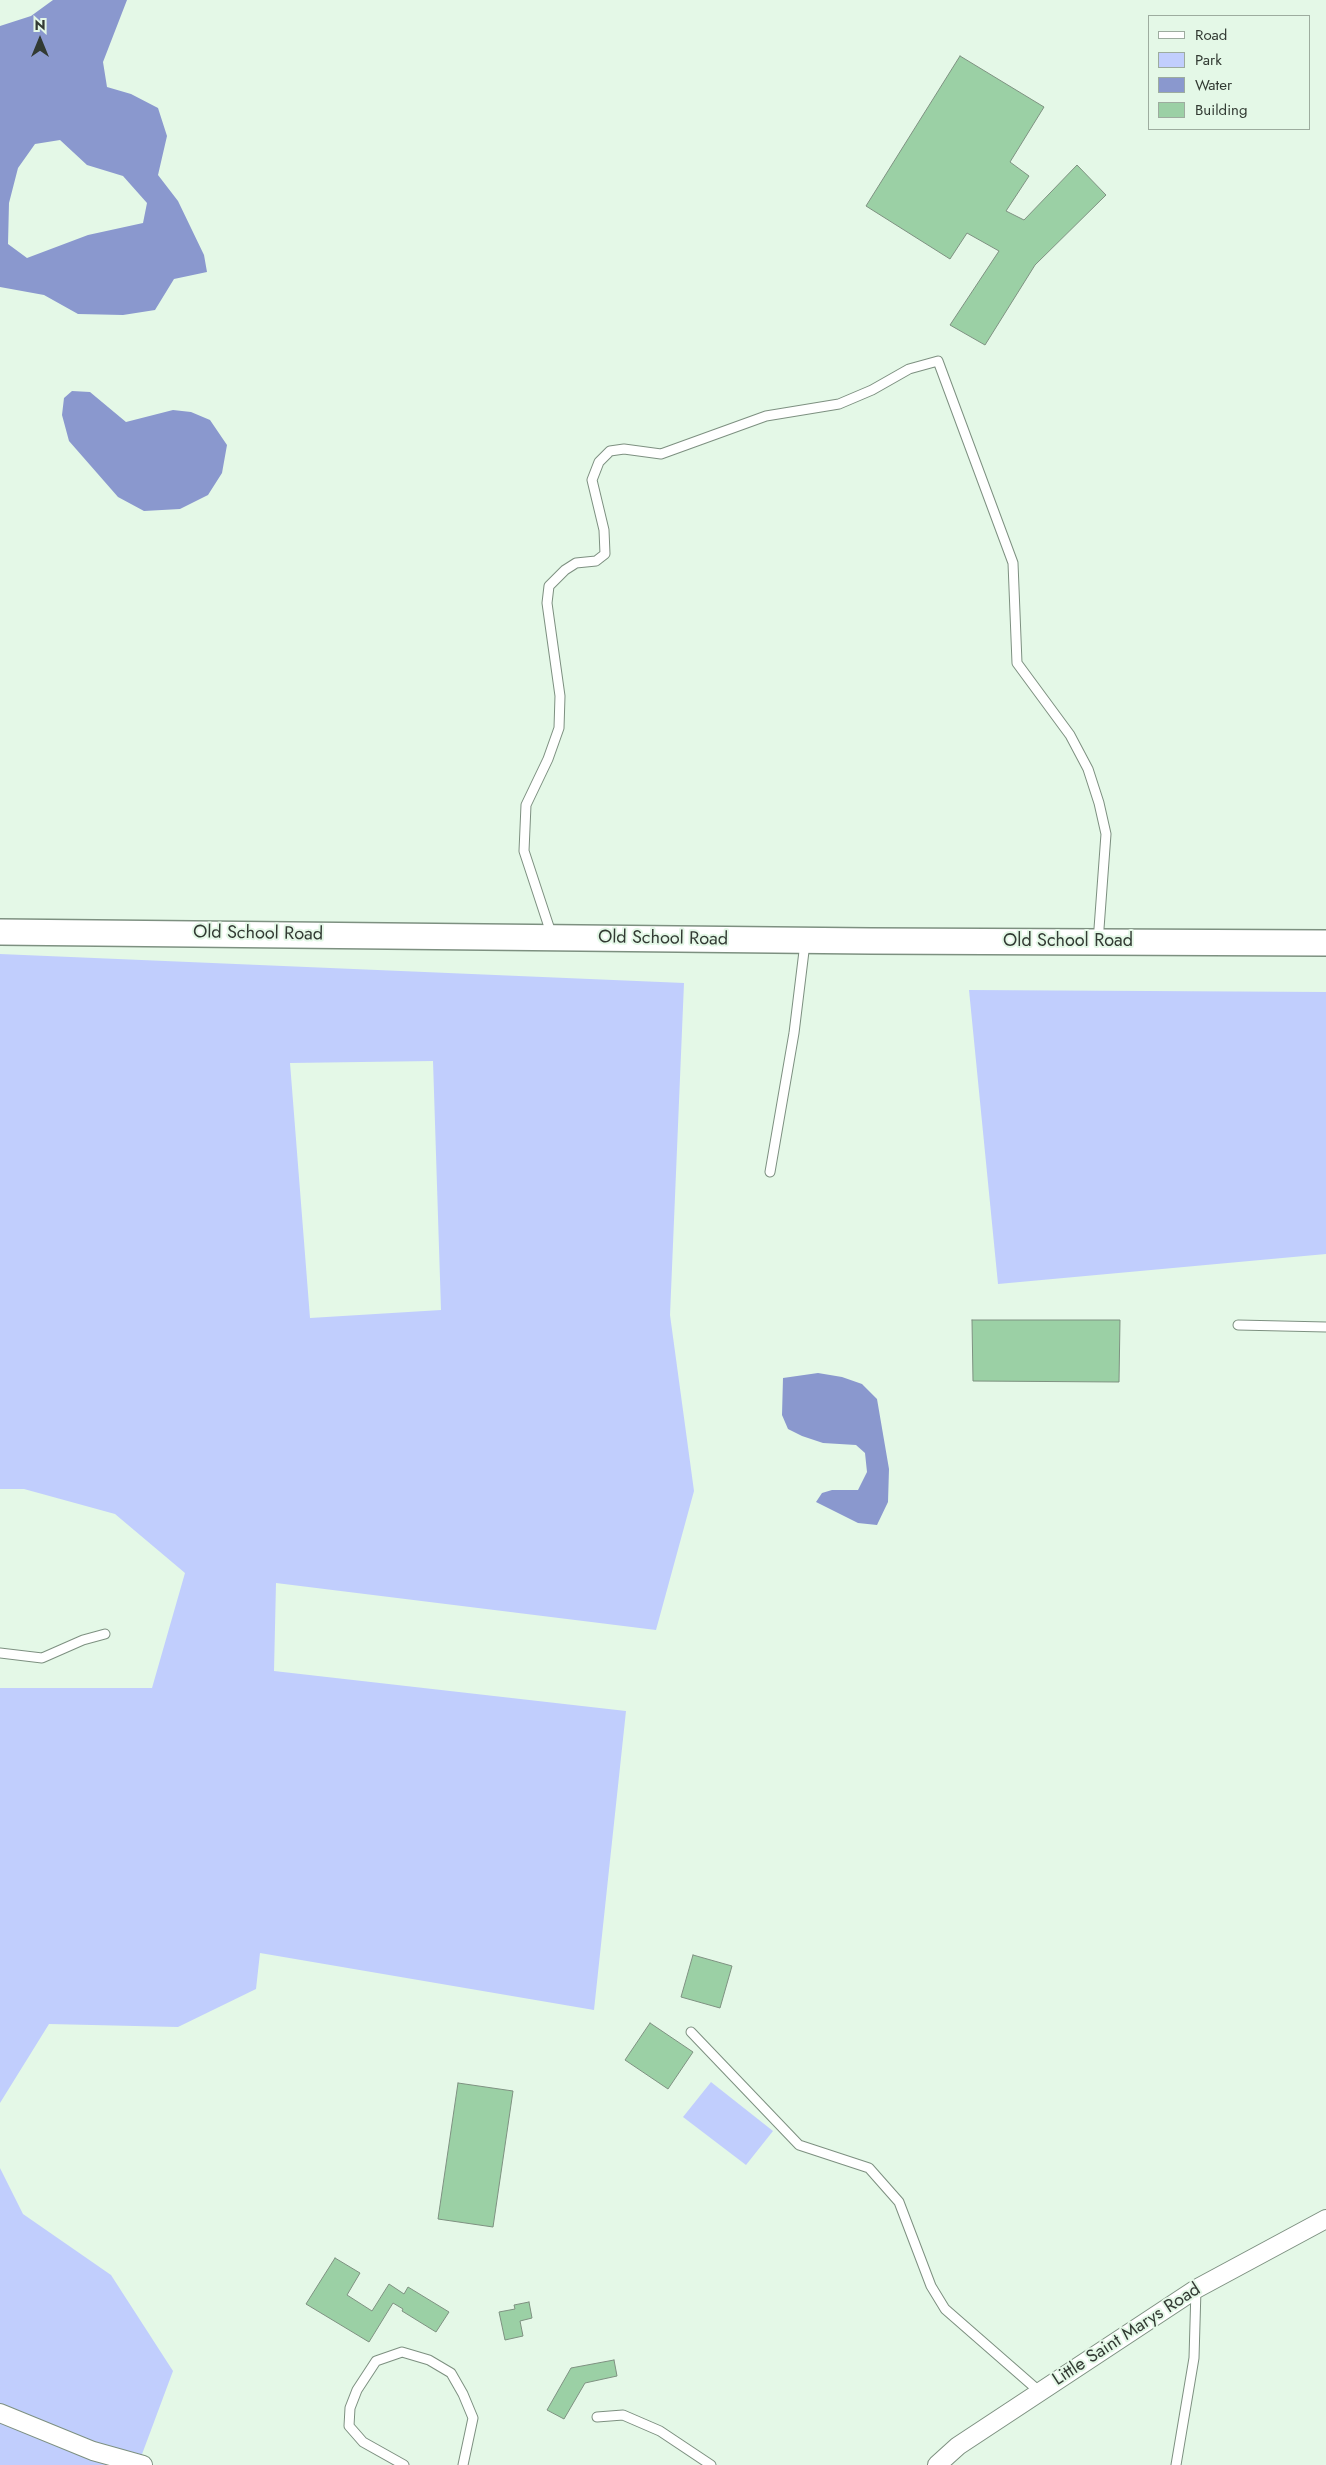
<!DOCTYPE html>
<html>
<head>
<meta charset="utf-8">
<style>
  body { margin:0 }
  #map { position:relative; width:1326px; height:2465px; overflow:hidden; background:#e4f8e7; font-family:Jost,sans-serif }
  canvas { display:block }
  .legend { position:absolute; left:1148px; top:15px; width:162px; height:115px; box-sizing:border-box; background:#e4f8e7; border:1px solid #9dac9f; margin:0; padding:6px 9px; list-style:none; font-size:15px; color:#323a33 }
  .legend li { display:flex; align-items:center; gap:10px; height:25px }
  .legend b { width:25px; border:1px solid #9dac9f }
  .north { position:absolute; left:15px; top:15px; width:50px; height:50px; -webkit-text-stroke:4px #e4f8e7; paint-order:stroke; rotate:0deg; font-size:14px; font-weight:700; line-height:20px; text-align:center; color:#323a33 }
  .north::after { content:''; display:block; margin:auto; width:18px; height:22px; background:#323a33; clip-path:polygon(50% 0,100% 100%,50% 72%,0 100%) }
</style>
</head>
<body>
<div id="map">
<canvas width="1326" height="2465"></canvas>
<ul class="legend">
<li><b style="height:6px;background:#fff"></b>Road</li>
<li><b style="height:14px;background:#c1cefd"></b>Park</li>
<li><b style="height:14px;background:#8a98ce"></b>Water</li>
<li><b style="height:14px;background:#9bd0a5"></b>Building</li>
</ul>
<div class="north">N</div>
</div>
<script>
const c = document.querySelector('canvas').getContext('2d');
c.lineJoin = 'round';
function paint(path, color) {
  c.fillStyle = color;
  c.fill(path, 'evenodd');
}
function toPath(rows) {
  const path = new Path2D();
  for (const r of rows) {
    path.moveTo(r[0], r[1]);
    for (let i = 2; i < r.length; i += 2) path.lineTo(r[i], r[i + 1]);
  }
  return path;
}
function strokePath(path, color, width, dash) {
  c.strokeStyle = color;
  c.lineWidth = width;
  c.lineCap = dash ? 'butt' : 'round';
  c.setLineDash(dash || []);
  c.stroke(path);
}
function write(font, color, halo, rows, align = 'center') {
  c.font = font + ' Jost,sans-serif';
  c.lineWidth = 4;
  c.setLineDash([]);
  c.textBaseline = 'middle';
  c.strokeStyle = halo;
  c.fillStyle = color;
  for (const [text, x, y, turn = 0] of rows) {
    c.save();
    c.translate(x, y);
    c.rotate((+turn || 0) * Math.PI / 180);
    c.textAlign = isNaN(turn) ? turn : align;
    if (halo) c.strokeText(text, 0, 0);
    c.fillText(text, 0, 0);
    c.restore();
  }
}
paint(toPath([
  [0,954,684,983,670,1315,694,1491,656,1630,276,1583,274,1671,626,1711,594,2010,260,1953,256,1989,178,2027,49,2024,0,2103,0,1688,152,1688,185,1573,115,1514,24,1489,0,1489],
  [433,1061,441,1310,310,1318,290,1063],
  [969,990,1326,992,1326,1254,998,1284],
  [711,2082,773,2131,746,2165,683,2117],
  [0,2168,23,2214,111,2275,173,2371,138,2465,0,2465]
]), '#c1cefd');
paint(toPath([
  [53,0,127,0,103,62,107,87,131,94,158,108,167,136,158,175,178,201,204,255,207,272,174,279,155,310,123,315,78,314,44,295,0,287,0,26,31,16],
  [60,140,87,165,123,176,147,203,143,223,88,235,27,258,8,244,9,203,18,168,35,144],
  [72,391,90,392,126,422,173,410,191,412,210,420,227,445,222,473,208,495,180,509,144,511,118,497,69,441,62,415,64,398],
  [818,1373,842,1377,862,1384,877,1399,889,1469,888,1502,877,1525,858,1523,816,1502,822,1493,832,1490,858,1490,867,1472,865,1453,856,1445,823,1443,802,1436,788,1429,782,1415,783,1378]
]), '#8a98ce');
const building = toPath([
  [960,56,1044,107,1010,162,1029,176,1006,211,1024,220,1077,165,1106,195,1035,265,985,345,950,325,999,251,967,233,950,259,866,206,960,56],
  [972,1320,1120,1320,1119,1382,973,1381,972,1320],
  [693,1955,732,1966,720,2008,681,1997,693,1955],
  [650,2023,693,2052,668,2089,625,2060,650,2023],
  [458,2083,513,2091,493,2227,438,2219,458,2083],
  [335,2258,360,2273,347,2295,372,2311,389,2284,404,2294,408,2287,449,2312,436,2332,402,2311,403,2309,393,2303,369,2342,306,2304,335,2258],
  [529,2302,532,2318,520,2321,523,2336,505,2340,499,2312,515,2309,514,2305,529,2302],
  [614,2360,617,2376,585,2383,564,2419,547,2410,571,2368,614,2360]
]);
paint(building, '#9bd0a5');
strokePath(building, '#7e9181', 1);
const lane = toPath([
  [552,936,524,851,526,805,548,759,559,728,560,696,547,603,549,586,565,570,576,563,596,561,605,554,604,530,592,480,599,462,610,451,624,449,661,454,766,416,839,404,872,390,909,369,938,361,1013,563,1017,663,1070,735,1088,769,1099,803,1106,834,1098,942],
  [770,1172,794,1033,805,943],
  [1238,1325,1326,1327],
  [0,1653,42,1658,83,1640,105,1634],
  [691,2032,799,2145,869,2168,899,2202,931,2286,945,2309,1040,2392],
  [597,2417,623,2415,660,2431,711,2465],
  [404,2465,363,2442,349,2426,350,2408,357,2390,376,2361,402,2352,429,2360,451,2373,463,2394,473,2418,463,2465],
  [1176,2465,1194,2358,1196,2289]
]);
const street = toPath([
  [0,2413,93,2451,143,2465],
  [937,2465,958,2446,1196,2289,1326,2219]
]);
const secondary = toPath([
  [0,932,871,941,1326,943]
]);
strokePath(lane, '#7d9080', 11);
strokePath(street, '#7d9080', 20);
strokePath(secondary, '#7d9080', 28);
strokePath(lane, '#fff', 9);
strokePath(street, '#fff', 18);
strokePath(secondary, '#fff', 25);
write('18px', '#323a33', '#e4f8e7', [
  ["Old School Road",258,934,1],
  ["Old School Road",663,939,1],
  ["Old School Road",1068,942],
  ["Little Saint Marys Road",1127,2335,-33]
]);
</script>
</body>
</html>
